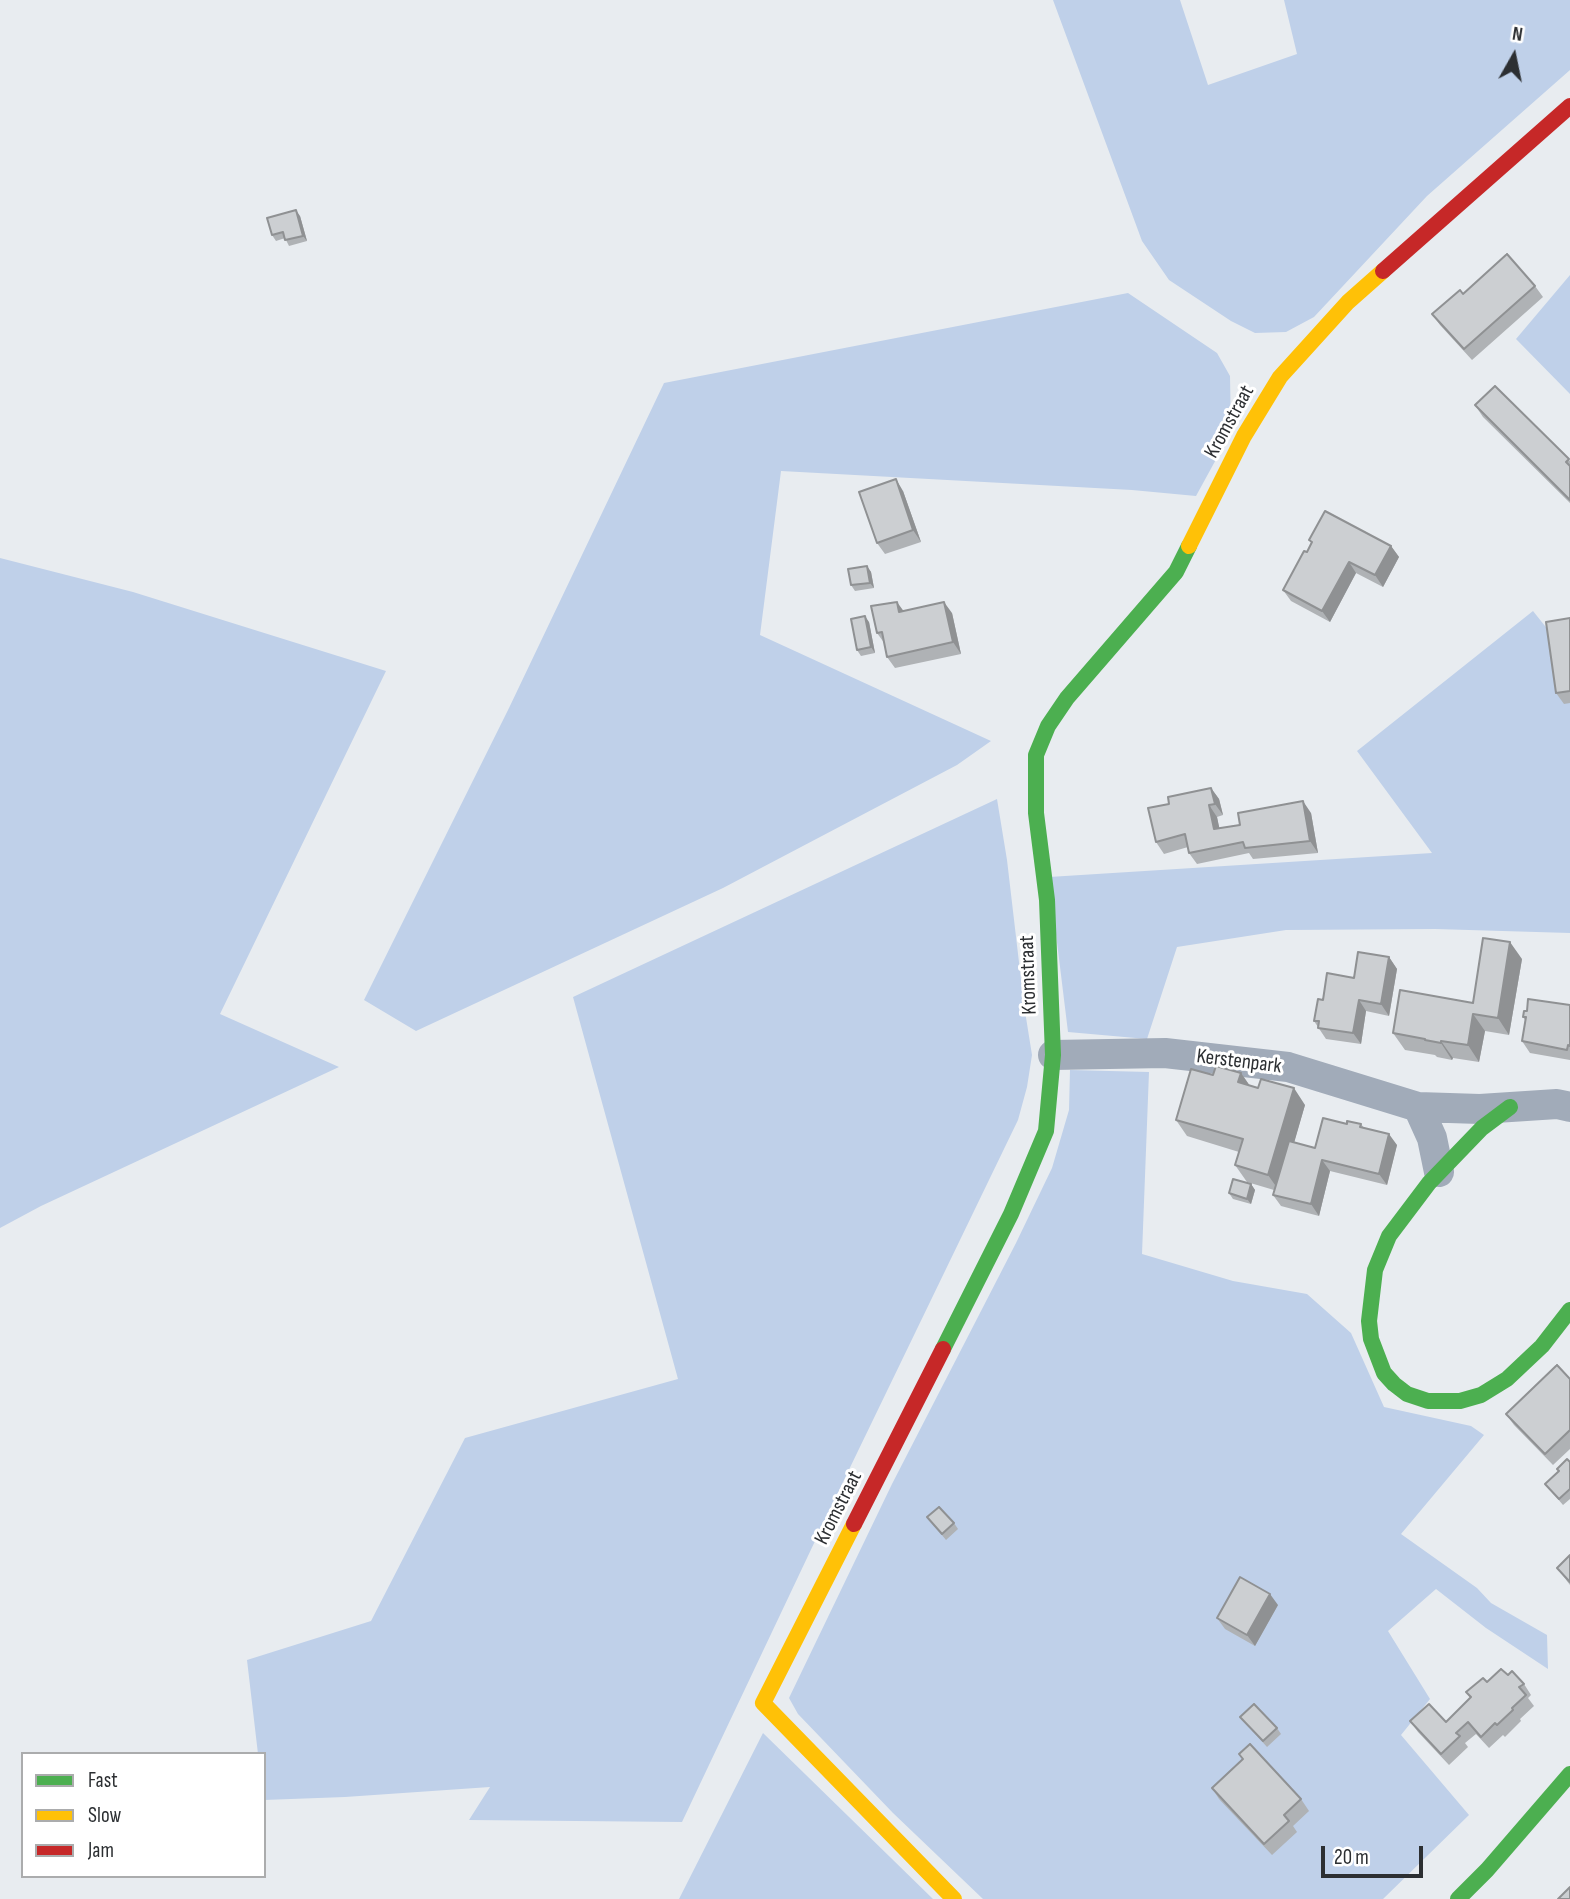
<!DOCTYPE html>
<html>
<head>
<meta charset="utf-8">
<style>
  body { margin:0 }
  #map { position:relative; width:1570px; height:1899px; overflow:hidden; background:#e8ecf0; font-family:"Sofia Sans Condensed",sans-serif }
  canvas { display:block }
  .legend { position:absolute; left:21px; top:1752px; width:245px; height:126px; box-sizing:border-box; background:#fff; border:2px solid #abacad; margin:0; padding:9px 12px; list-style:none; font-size:21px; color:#2c2f32 }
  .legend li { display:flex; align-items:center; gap:14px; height:35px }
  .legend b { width:35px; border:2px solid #abacad }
  .north { position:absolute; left:1479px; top:21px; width:70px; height:70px; -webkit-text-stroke:5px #fff; paint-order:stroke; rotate:9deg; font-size:19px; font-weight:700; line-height:28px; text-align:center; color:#2c2f32 }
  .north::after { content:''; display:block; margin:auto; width:24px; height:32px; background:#2c2f32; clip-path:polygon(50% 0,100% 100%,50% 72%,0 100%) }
  .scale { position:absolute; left:1321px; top:1846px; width:102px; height:32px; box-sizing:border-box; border:4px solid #2c2f32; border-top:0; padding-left:9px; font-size:21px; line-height:24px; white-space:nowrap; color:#2c2f32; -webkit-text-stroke:5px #fff; paint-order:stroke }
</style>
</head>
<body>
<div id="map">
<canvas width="1570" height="1899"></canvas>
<ul class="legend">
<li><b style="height:9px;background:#4caf50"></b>Fast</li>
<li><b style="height:9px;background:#ffc107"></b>Slow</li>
<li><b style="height:9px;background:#c62828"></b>Jam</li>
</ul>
<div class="north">N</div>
<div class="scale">20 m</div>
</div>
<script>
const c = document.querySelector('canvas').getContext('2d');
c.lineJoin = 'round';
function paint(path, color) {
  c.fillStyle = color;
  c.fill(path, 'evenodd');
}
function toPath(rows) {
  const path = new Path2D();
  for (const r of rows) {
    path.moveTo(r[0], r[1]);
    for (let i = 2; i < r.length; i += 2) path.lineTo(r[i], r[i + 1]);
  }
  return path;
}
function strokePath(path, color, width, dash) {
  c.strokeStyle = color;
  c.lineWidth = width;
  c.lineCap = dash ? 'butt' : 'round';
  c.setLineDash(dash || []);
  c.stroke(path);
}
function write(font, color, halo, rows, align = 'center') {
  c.font = font + ' "Sofia Sans Condensed",sans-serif';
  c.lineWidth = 6;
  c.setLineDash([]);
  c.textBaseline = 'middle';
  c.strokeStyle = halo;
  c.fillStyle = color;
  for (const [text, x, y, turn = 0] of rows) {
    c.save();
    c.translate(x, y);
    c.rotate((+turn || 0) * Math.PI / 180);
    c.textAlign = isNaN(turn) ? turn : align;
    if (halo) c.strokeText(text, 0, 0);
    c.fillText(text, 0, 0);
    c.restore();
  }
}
paint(toPath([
  [1053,0,1180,0,1208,85,1297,54,1284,0,1570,0,1570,70,1427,196,1314,317,1286,332,1255,333,1231,321,1169,280,1142,241],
  [1570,275,1570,394,1516,339],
  [1128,293,1217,353,1230,376,1231,432,1196,496,1132,490,781,471,760,635,991,741,957,765,723,888,416,1031,364,1000,509,708,664,383],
  [0,558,133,592,386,671,220,1014,339,1067,41,1206,0,1228],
  [1533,611,1553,636,1570,669,1570,933,1435,929,1286,930,1177,947,1147,1039,1068,1032,1049,877,1432,853,1357,751],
  [997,799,1007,860,1024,1005,1032,1055,1027,1087,1018,1120,843,1482,682,1822,469,1820,490,1787,345,1797,264,1800,264,1754,258,1754,247,1660,371,1621,465,1438,678,1379,573,997],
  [1070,1070,1149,1072,1142,1254,1233,1281,1307,1294,1351,1333,1384,1407,1471,1426,1484,1435,1401,1534,1477,1588,1491,1603,1547,1635,1548,1669,1486,1628,1436,1589,1388,1631,1430,1699,1401,1735,1469,1815,1383,1899,983,1899,893,1813,798,1714,789,1698,892,1484,1016,1243,1052,1168,1069,1110],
  [763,1733,933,1899,679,1899]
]), '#bfd0e9');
strokePath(toPath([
  [1053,1055,1165,1053,1288,1067,1418,1107,1480,1109,1557,1104,1570,1107],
  [1418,1107,1432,1138,1439,1172]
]), '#a1abb9', 30);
strokePath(toPath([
  [1510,1107,1482,1128,1429,1183,1389,1236,1375,1270,1369,1321,1371,1339,1384,1373,1394,1384,1407,1394,1428,1401,1460,1401,1481,1395,1507,1379,1542,1346,1570,1310],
  [943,1349,1011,1214,1046,1131,1053,1055,1047,900,1036,813,1036,755,1048,726,1067,698,1176,572,1189,546],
  [1458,1899,1487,1870,1570,1774]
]), '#4caf50', 16);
strokePath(toPath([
  [1189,546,1244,436,1280,377,1348,302,1383,271],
  [854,1524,763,1703,954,1899]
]), '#ffc107', 16);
strokePath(toPath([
  [1383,271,1570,106],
  [854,1524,943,1349]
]), '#c62828', 16);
paint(toPath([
  [300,216,307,241,289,246,285,238,276,241,272,235],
  [1535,286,1543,297,1472,360,1440,325,1432,314,1463,294],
  [1495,386,1570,461,1570,503,1483,417,1475,405],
  [903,491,921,542,885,554,877,543],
  [1309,540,1391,546,1399,557,1383,587,1356,573,1330,622,1291,601,1283,590,1307,552,1312,544],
  [867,566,871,572,874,588,855,591,851,585],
  [903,611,952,613,961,654,895,668,887,657,885,644,877,633],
  [1570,618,1570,703,1564,704,1556,693],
  [869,622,875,653,861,656,857,650],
  [1211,788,1219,799,1223,815,1217,817,1219,828,1311,813,1318,853,1253,859,1249,853,1197,864,1189,853,1188,847,1164,854,1156,842,1169,804],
  [1389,957,1397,969,1389,1016,1366,1011,1361,1044,1326,1039,1314,1021,1323,1000,1354,978],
  [1522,959,1509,1035,1485,1031,1479,1062,1453,1058,1452,1060,1437,1057,1435,1055,1405,1050,1393,1033,1473,1003],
  [1570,1005,1570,1060,1530,1053,1522,1041,1525,1020,1523,1017],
  [1241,1073,1250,1086,1305,1105,1294,1142,1315,1148,1347,1124,1361,1124,1364,1128,1397,1145,1387,1185,1330,1171,1319,1216,1281,1206,1273,1195,1274,1190,1247,1182,1235,1165,1239,1152,1187,1136,1176,1120,1213,1075],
  [1251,1184,1255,1190,1251,1204,1233,1199,1229,1193],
  [1570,1379,1570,1449,1553,1465,1514,1425,1506,1414],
  [1570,1462,1570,1499,1563,1505,1545,1484],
  [927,1517,954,1523,958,1529,946,1540],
  [1570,1555,1570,1585,1557,1568],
  [1278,1605,1255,1646,1225,1629,1217,1618],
  [1508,1675,1524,1684,1531,1695,1528,1698,1534,1706,1520,1719,1521,1721,1505,1737,1503,1735,1489,1748,1476,1734,1465,1743,1468,1747,1449,1765,1418,1732,1410,1721,1446,1722,1470,1698,1466,1692,1487,1682],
  [1240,1717,1277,1728,1281,1734,1267,1747],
  [1239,1754,1301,1799,1309,1811,1293,1826,1297,1832,1272,1855,1219,1799,1212,1788,1242,1759]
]), '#afb2b5');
paint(toPath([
  [296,210,300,216,307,241,303,236],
  [896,479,903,491,921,542,913,530],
  [1391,546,1399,557,1383,587,1375,575],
  [1349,562,1356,573,1330,622,1322,611],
  [867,566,871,572,874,588,870,583],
  [897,602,905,613,899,612],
  [944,602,952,613,961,654,953,642],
  [865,616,869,622,875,653,871,647],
  [1211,788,1219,799,1223,815,1215,804],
  [1303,801,1311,813,1318,853,1310,841],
  [1209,805,1217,817,1222,840,1214,829],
  [1510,942,1522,959,1509,1035,1498,1018],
  [1389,957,1397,969,1389,1016,1381,1004],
  [1359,1000,1366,1011,1361,1044,1353,1033],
  [1473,1014,1485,1031,1479,1062,1468,1045],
  [1441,1041,1453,1058,1452,1060,1441,1043],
  [1241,1073,1252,1089,1238,1082],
  [1294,1088,1305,1105,1280,1192,1268,1175],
  [1389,1134,1397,1145,1387,1185,1379,1174],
  [1322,1160,1330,1171,1319,1216,1311,1204],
  [1251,1184,1255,1190,1251,1204,1247,1199],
  [1270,1594,1278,1605,1255,1646,1247,1635]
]), '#8f9193');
const building = toPath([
  [296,210,303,236,285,240,283,232,272,235,267,218,296,210],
  [1507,254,1535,286,1464,349,1432,314,1460,290,1463,294,1507,254],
  [1495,386,1569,459,1566,462,1570,466,1570,500,1475,405,1495,386],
  [896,479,913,530,877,543,859,492,896,479],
  [1325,511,1391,546,1375,575,1349,562,1322,611,1283,590,1304,551,1307,552,1312,542,1309,540,1325,511],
  [867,566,870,583,851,585,848,569,867,566],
  [897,602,899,612,944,602,953,642,887,657,882,632,877,633,871,606,897,602],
  [865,616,871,647,857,650,851,619,865,616],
  [1570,618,1570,691,1556,693,1546,622,1570,618],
  [1211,788,1215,804,1209,805,1214,829,1240,825,1238,813,1303,801,1310,841,1245,848,1243,842,1189,853,1185,834,1156,842,1148,808,1169,804,1168,797,1211,788],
  [1483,938,1510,942,1498,1018,1473,1014,1468,1045,1441,1041,1441,1043,1425,1040,1425,1039,1393,1033,1400,990,1473,1003,1483,938],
  [1358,952,1389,957,1381,1004,1359,1000,1353,1033,1318,1028,1319,1021,1314,1021,1318,999,1323,1000,1327,973,1354,978,1358,952],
  [1528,999,1570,1005,1570,1046,1568,1045,1567,1050,1522,1041,1526,1017,1523,1017,1524,1011,1527,1011,1528,999],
  [1216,1066,1241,1073,1238,1082,1258,1088,1261,1079,1294,1088,1268,1175,1235,1165,1243,1139,1176,1120,1191,1069,1213,1075,1216,1066],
  [1323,1118,1347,1124,1347,1121,1361,1124,1360,1127,1389,1134,1379,1174,1322,1160,1311,1204,1273,1195,1289,1141,1315,1148,1323,1118],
  [1233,1179,1251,1184,1247,1199,1229,1193,1233,1179],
  [1557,1365,1570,1379,1570,1430,1545,1454,1506,1414,1557,1365],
  [1567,1459,1570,1462,1570,1489,1559,1499,1545,1484,1559,1471,1557,1469,1567,1459],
  [939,1507,954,1523,942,1534,927,1517,939,1507],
  [1570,1555,1570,1582,1557,1568,1570,1555],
  [1240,1577,1270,1594,1247,1635,1217,1618,1240,1577],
  [1501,1669,1508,1675,1512,1671,1524,1684,1519,1687,1526,1695,1512,1708,1513,1710,1497,1725,1495,1723,1481,1737,1468,1722,1456,1733,1460,1736,1441,1754,1410,1721,1429,1704,1446,1722,1471,1697,1466,1692,1483,1678,1487,1682,1501,1669],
  [1254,1704,1277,1728,1263,1741,1240,1717,1254,1704],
  [1250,1744,1301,1799,1284,1815,1289,1821,1264,1844,1212,1788,1243,1759,1239,1754,1250,1744],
  [1570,1887,1570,1899,1558,1899,1570,1887]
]);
paint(building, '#cccfd2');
strokePath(building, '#8f9193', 2);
write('21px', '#2c2f32', '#fff', [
  ["Kromstraat",1230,422,-61],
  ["Kromstraat",1029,975,-92],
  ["Kerstenpark",1239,1062,7],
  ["Kromstraat",839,1508,-63]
]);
</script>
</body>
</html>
